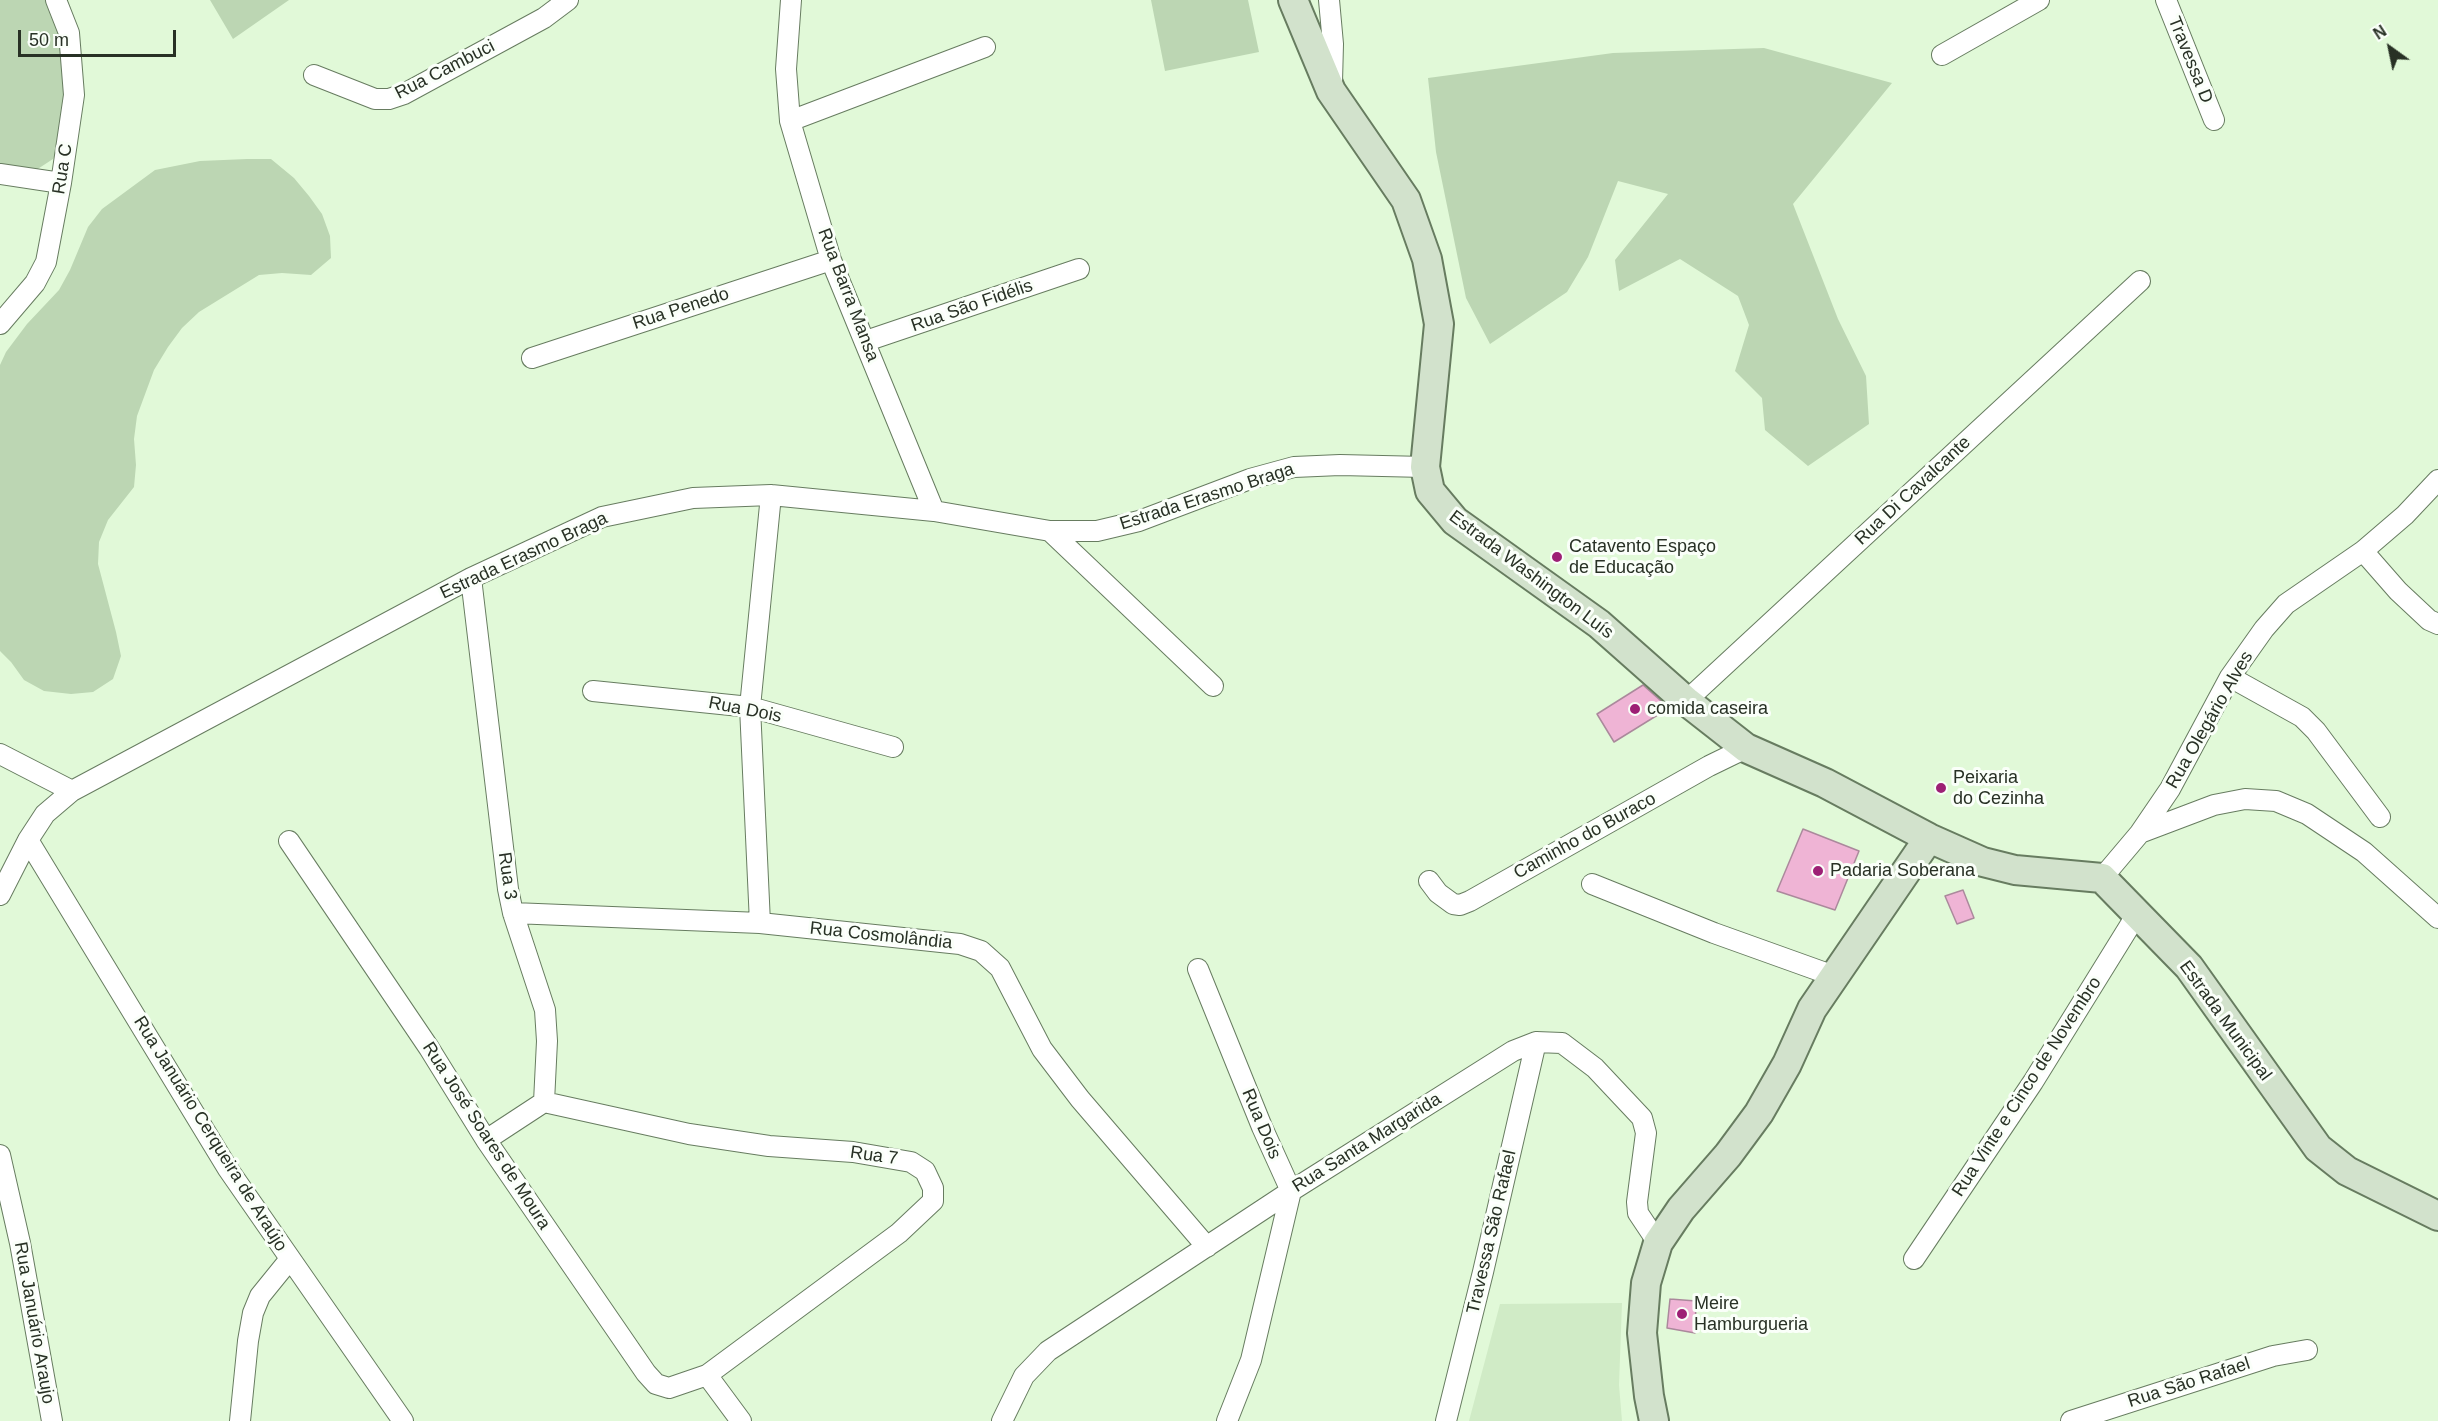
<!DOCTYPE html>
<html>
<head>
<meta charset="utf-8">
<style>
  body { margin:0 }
  #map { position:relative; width:2438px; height:1421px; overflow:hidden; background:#e1f9d8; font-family:Arial,sans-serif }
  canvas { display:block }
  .north { position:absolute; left:2360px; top:18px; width:60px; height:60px; -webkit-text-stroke:4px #fafff9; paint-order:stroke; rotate:327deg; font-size:16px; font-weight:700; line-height:24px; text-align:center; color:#283125 }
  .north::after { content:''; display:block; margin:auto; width:21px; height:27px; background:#283125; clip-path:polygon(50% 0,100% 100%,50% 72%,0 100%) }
  .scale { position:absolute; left:18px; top:30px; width:158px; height:27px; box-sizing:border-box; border:3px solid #283125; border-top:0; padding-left:8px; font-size:18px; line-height:21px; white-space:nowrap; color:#283125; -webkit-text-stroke:4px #fafff9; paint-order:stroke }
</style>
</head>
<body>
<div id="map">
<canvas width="2438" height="1421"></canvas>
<div class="north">N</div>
<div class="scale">50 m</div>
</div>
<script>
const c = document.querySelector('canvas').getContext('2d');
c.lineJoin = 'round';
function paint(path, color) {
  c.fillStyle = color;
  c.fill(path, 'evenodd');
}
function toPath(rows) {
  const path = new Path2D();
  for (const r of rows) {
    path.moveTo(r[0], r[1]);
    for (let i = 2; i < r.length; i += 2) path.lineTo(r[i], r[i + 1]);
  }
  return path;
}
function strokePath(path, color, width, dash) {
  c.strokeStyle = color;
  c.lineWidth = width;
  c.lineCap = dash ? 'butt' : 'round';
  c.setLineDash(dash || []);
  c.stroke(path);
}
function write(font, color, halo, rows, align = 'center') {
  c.font = font + ' Arial,sans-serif';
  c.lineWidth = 6;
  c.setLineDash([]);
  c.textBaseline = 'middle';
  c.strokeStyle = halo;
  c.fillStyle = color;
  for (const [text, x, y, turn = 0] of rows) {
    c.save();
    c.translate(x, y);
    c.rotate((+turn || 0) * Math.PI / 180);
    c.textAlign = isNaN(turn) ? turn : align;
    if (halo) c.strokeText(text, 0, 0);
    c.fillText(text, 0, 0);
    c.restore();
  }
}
paint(toPath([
  [1622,1303,1619,1385,1622,1421,1469,1421,1500,1304]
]), '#d0ebc6');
paint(toPath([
  [0,0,58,0,67,133,53,159,33,172,0,168],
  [210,0,289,0,233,39],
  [1151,0,1248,0,1259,52,1165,71],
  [1764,48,1892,83,1793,204,1838,319,1866,376,1869,424,1808,466,1765,430,1762,398,1735,371,1749,325,1738,296,1680,259,1619,291,1615,260,1668,194,1618,181,1588,257,1567,292,1490,344,1466,298,1436,152,1428,78,1613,53],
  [247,159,271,159,294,178,309,196,322,214,330,236,331,258,311,275,282,273,259,275,199,312,182,328,168,347,154,370,137,416,134,439,136,465,134,487,108,520,99,542,98,564,116,632,121,656,113,679,93,692,71,694,44,691,24,680,11,662,0,651,0,365,6,352,27,324,59,290,70,270,88,227,102,209,155,170,200,161]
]), '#bcd6b3');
const building = toPath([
  [1643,685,1669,708,1614,742,1597,714,1643,685],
  [1803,829,1859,851,1835,910,1777,891,1803,829],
  [1963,890,1974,918,1957,924,1945,896,1963,890],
  [1670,1299,1696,1301,1695,1333,1667,1328,1670,1299]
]);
paint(building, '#efb4d5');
strokePath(building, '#ab899c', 1.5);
const street = toPath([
  [791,0,786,69,790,121,831,260,934,511],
  [1329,0,1333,44,1332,82],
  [2166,0,2214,120],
  [1942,55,2039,0],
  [314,75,375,99,389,99,404,94,544,18,568,0],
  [790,121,985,47],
  [0,174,61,183],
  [0,324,35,283,46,262,61,183,74,95,69,33,56,0],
  [866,341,1079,269],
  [532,358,831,260],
  [1050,531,1213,686],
  [2363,551,2398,591,2429,620,2438,624],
  [471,578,508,889,513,913,545,1010,547,1041,544,1102,486,1140],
  [2230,677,2302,717,2316,731,2380,817],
  [593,691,750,707,893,747],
  [1686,701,2140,281],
  [0,754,72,791],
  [2140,833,2214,805,2245,799,2276,801,2307,814,2364,852,2438,918],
  [28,840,228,1169,403,1421],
  [289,841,429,1048,486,1140,646,1373,656,1384,669,1388,707,1375,899,1233,933,1201,933,1188,925,1171,911,1162,853,1152,769,1146,689,1134,544,1102],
  [2102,878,2140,833,2170,789,2230,677,2264,629,2286,604,2363,551,2405,515,2438,480],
  [1429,881,1438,893,1453,904,1460,905,1470,901,1709,766,1746,748],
  [1592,884,1714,933,1834,976],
  [0,895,28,840,45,814,72,791,471,578,602,517,693,498,771,495,934,511,1050,531,1097,531,1139,521,1250,479,1294,467,1340,465,1425,467],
  [513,913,760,923,960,944,981,951,1000,968,1042,1049,1080,1099,1207,1247],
  [760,923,750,707,771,495],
  [1198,969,1262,1127,1291,1191,1251,1360,1227,1421],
  [0,1155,20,1243,52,1421],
  [1914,1259,2033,1082,2137,914],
  [707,1375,741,1421],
  [240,1421,248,1341,253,1313,260,1296,290,1259],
  [1002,1421,1024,1376,1048,1351,1291,1191,1513,1051,1536,1042,1562,1043,1595,1068,1642,1118,1646,1133,1637,1202,1638,1213,1658,1243],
  [1446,1421,1483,1272,1536,1042],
  [2071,1421,2273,1356,2307,1350]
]);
const secondary = toPath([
  [1293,0,1331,91,1406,200,1427,259,1439,324,1425,467,1430,491,1455,521,1599,624,1686,701,1746,748,1825,783,1929,838,1983,862,2015,870,2102,878,2189,967,2318,1148,2347,1171,2438,1216],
  [1654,1421,1649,1396,1642,1333,1646,1283,1658,1243,1681,1209,1728,1155,1759,1113,1787,1064,1812,1009,1929,838]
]);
strokePath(street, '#677c60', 22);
strokePath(secondary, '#677c60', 32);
strokePath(street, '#fff', 20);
strokePath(secondary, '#d2e2cc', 28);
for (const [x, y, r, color] of [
  [1557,557,6,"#9d2075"],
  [1635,709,6,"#9d2075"],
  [1941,788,6,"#9d2075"],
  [1818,871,6,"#9d2075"],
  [1682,1314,6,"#9d2075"]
]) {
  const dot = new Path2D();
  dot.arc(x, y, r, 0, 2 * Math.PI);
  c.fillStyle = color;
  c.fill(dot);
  strokePath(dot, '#fafff9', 2);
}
write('18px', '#283125', '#fafff9', [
  ["Travessa D",2190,60,68],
  ["Rua Cambuci",445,70,-27],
  ["Rua C",63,169,-81],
  ["Rua Barra Mansa",848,295,69],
  ["Rua São Fidélis",972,306,-19],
  ["Rua Penedo",681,309,-18],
  ["Rua Di Cavalcante",1913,491,-43],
  ["Estrada Erasmo Braga",1207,497,-18],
  ["Estrada Erasmo Braga",524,556,-25],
  ["Estrada Washington Luís",1531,575,37],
  ["Rua Dois",745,710,11],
  ["Rua Olegário Alves",2210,720,-60],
  ["Caminho do Buraco",1585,836,-29],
  ["Rua 3",507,876,82],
  ["Rua Cosmolândia",881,936,6],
  ["Estrada Municipal",2225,1021,54],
  ["Rua Vinte e Cinco de Novembro",2027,1087,-57],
  ["Rua Dois",1261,1124,67],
  ["Rua Januário Cerqueira de Araújo",210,1134,58],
  ["Rua José Soares de Moura",486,1136,57],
  ["Rua Santa Margarida",1367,1143,-32],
  ["Rua 7",874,1156,8],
  ["Travessa São Rafael",1492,1232,-77],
  ["Rua Januário Araujo",34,1323,80],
  ["Rua São Rafael",2189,1383,-18]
]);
write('18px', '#283125', '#fafff9', [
  ["Catavento Espaço",1569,547],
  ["de Educação",1569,568],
  ["comida caseira",1647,709],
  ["Peixaria",1953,778],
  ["do Cezinha",1953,799],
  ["Padaria Soberana",1830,871],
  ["Meire",1694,1304],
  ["Hamburgueria",1694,1325]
], 'left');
</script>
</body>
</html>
